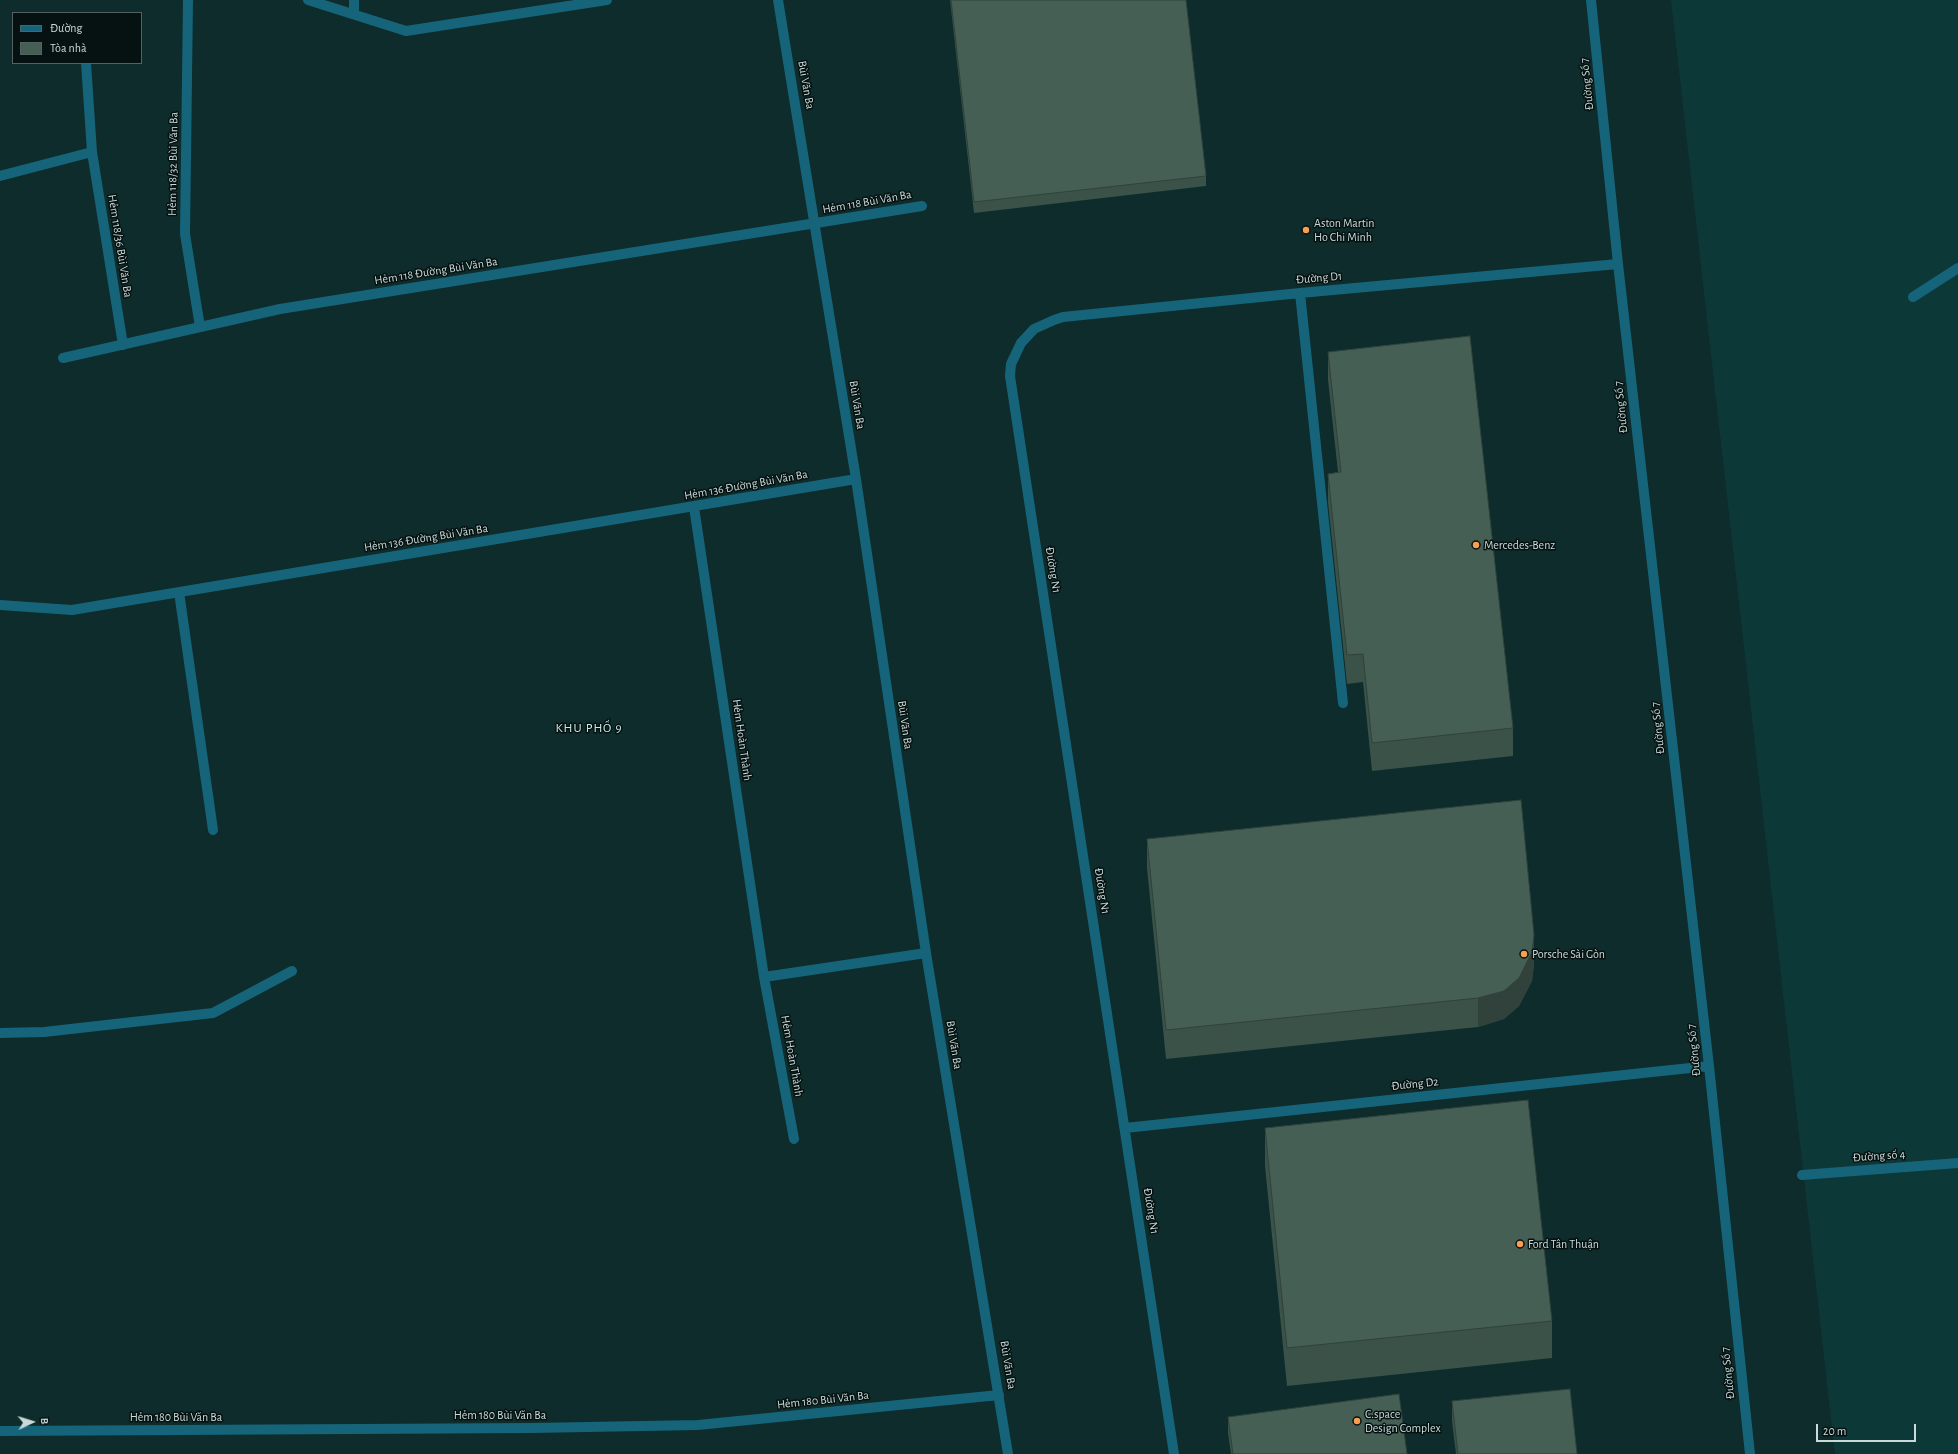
<!DOCTYPE html>
<html>
<head>
<meta charset="utf-8">
<style>
  body { margin:0 }
  #map { position:relative; width:1958px; height:1454px; overflow:hidden; background:#0d2c2b; font-family:"Alegreya Sans",sans-serif }
  canvas { display:block }
  .legend { position:absolute; left:12px; top:12px; width:130px; height:52px; box-sizing:border-box; background:#061211; border:1px solid #546261; margin:0; padding:5px 7px; list-style:none; font-size:12px; color:#c9dad9 }
  .legend li { display:flex; align-items:center; gap:8px; height:20px }
  .legend b { width:20px; border:1px solid #546261 }
  .north { position:absolute; left:12px; top:1402px; width:40px; height:40px; -webkit-text-stroke:3px #061211; paint-order:stroke; rotate:86deg; font-size:11px; font-weight:700; line-height:16px; text-align:center; color:#c9dad9 }
  .north::after { content:''; display:block; margin:auto; width:14px; height:18px; background:#c9dad9; clip-path:polygon(50% 0,100% 100%,50% 72%,0 100%) }
  .scale { position:absolute; left:1816px; top:1424px; width:100px; height:18px; box-sizing:border-box; border:2px solid #c9dad9; border-top:0; padding-left:5px; font-size:12px; line-height:14px; white-space:nowrap; color:#c9dad9; -webkit-text-stroke:3px #061211; paint-order:stroke }
</style>
</head>
<body>
<div id="map">
<canvas width="1958" height="1454"></canvas>
<ul class="legend">
<li><b style="height:5px;background:#166479"></b>Đường</li>
<li><b style="height:11px;background:#455f54"></b>Tòa nhà</li>
</ul>
<div class="north">B</div>
<div class="scale">20 m</div>
</div>
<script>
const c = document.querySelector('canvas').getContext('2d');
c.lineJoin = 'round';
function paint(path, color) {
  c.fillStyle = color;
  c.fill(path, 'evenodd');
}
function toPath(rows) {
  const path = new Path2D();
  for (const r of rows) {
    path.moveTo(r[0], r[1]);
    for (let i = 2; i < r.length; i += 2) path.lineTo(r[i], r[i + 1]);
  }
  return path;
}
function strokePath(path, color, width, dash) {
  c.strokeStyle = color;
  c.lineWidth = width;
  c.lineCap = dash ? 'butt' : 'round';
  c.setLineDash(dash || []);
  c.stroke(path);
}
function write(font, color, halo, rows, align = 'center') {
  c.font = font + ' "Alegreya Sans",sans-serif';
  c.lineWidth = 3;
  c.setLineDash([]);
  c.textBaseline = 'middle';
  c.strokeStyle = halo;
  c.fillStyle = color;
  for (const [text, x, y, turn = 0] of rows) {
    c.save();
    c.translate(x, y);
    c.rotate((+turn || 0) * Math.PI / 180);
    c.textAlign = isNaN(turn) ? turn : align;
    if (halo) c.strokeText(text, 0, 0);
    c.fillText(text, 0, 0);
    c.restore();
  }
}
paint(toPath([
  [1671,0,1958,0,1958,1454,1835,1454]
]), '#0d3838');
strokePath(toPath([
  [188,0,185,234,200,327],
  [308,0,406,31,607,0],
  [778,0,856,479,926,953,1008,1454],
  [1591,0,1618,264,1709,1066,1750,1454],
  [354,14,354,0],
  [86,63,92,152,123,345],
  [0,176,92,152],
  [1300,293,1343,703],
  [1913,297,1958,268],
  [63,358,280,309,922,206],
  [694,507,764,977,794,1139],
  [179,592,213,830],
  [0,605,72,610,856,479],
  [764,977,926,953],
  [0,1033,44,1032,213,1013,292,971],
  [1125,1128,1709,1066],
  [1802,1175,1958,1163],
  [0,1431,532,1428,698,1425,999,1395],
  [1174,1454,1010,376,1011,364,1021,343,1034,329,1054,320,1063,317,1300,293,1618,264]
]), '#166479', 10);
paint(toPath([
  [950,0,1186,0,1206,176,1206,186,974,213],
  [1328,352,1513,728,1513,756,1372,771,1363,682,1347,684,1328,502,1328,474,1338,472,1328,380],
  [1147,839,1534,964,1532,981,1519,1006,1504,1019,1478,1027,1166,1059,1147,868],
  [1265,1128,1552,1321,1552,1358,1287,1386,1265,1166],
  [1452,1401,1577,1454,1456,1454,1452,1421],
  [1228,1417,1407,1454,1231,1454,1228,1433]
]), '#3b5248');
paint(toPath([
  [1534,935,1534,964,1532,981,1519,1006,1504,1019,1478,1027,1478,998]
]), '#30423b');
const building = toPath([
  [951,0,1186,0,1206,176,974,202,951,0],
  [1470,336,1513,728,1372,743,1363,654,1347,655,1328,474,1341,472,1328,352,1470,336],
  [1521,800,1534,935,1532,952,1519,978,1504,991,1478,998,1166,1030,1147,839,1521,800],
  [1528,1100,1552,1321,1287,1348,1265,1128,1528,1100],
  [1570,1389,1577,1454,1458,1454,1452,1401,1570,1389],
  [1399,1394,1407,1454,1233,1454,1228,1417,1399,1394]
]);
paint(building, '#455f54');
strokePath(building, '#30423b', 1);
for (const [x, y, r, color] of [
  [1306,230,4,"#fb9e50"],
  [1476,545,4,"#fb9e50"],
  [1524,954,4,"#fb9e50"],
  [1520,1244,4,"#fb9e50"],
  [1357,1421,4,"#fb9e50"]
]) {
  const dot = new Path2D();
  dot.arc(x, y, r, 0, 2 * Math.PI);
  c.fillStyle = color;
  c.fill(dot);
  strokePath(dot, '#061211', 1.5);
}
write('12px', '#c9dad9', '#061211', [
  ["Đường Số 7",1587,84,-96],
  ["Bùi Văn Ba",806,85,80],
  ["Hẻm 118/32 Bùi Văn Ba",173,164,-89],
  ["Hẻm 118 Bùi Văn Ba",867,202,-10],
  ["Hẻm 118/36 Bùi Văn Ba",120,246,81],
  ["Hẻm 118 Đường Bùi Văn Ba",436,271,-9],
  ["Đường D1",1319,278,-5],
  ["Bùi Văn Ba",857,405,81],
  ["Đường Số 7",1621,407,-96],
  ["Hẻm 136 Đường Bùi Văn Ba",746,485,-10],
  ["Hẻm 136 Đường Bùi Văn Ba",426,538,-9],
  ["Đường N1",1053,570,81],
  ["Bùi Văn Ba",905,725,82],
  ["Đường Số 7",1658,728,-96],
  ["Hẻm Hoàn Thành",742,740,82],
  ["Đường N1",1102,891,81],
  ["Bùi Văn Ba",954,1045,81],
  ["Đường Số 7",1694,1050,-96],
  ["Hẻm Hoàn Thành",792,1056,80],
  ["Đường D2",1415,1084,-6],
  ["Đường số 4",1879,1156,-4],
  ["Đường N1",1151,1211,81],
  ["Bùi Văn Ba",1008,1365,81],
  ["Đường Số 7",1728,1373,-96],
  ["Hẻm 180 Bùi Văn Ba",823,1400,-6],
  ["Hẻm 180 Bùi Văn Ba",500,1415],
  ["Hẻm 180 Bùi Văn Ba",176,1417]
]);
write('12px', '#c9dad9', '#061211', [
  ["Aston Martin",1314,223],
  ["Ho Chi Minh",1314,237],
  ["Mercedes-Benz",1484,545],
  ["Porsche Sài Gòn",1532,954],
  ["Ford Tân Thuận",1528,1244],
  ["C.space",1365,1414],
  ["Design Complex",1365,1428]
], 'left');
c.letterSpacing = '1px';
write('13px', '#c9ecea', '#061211', [
  ["KHU PHỐ 9",589,728]
]);
c.letterSpacing = '0px';
</script>
</body>
</html>
